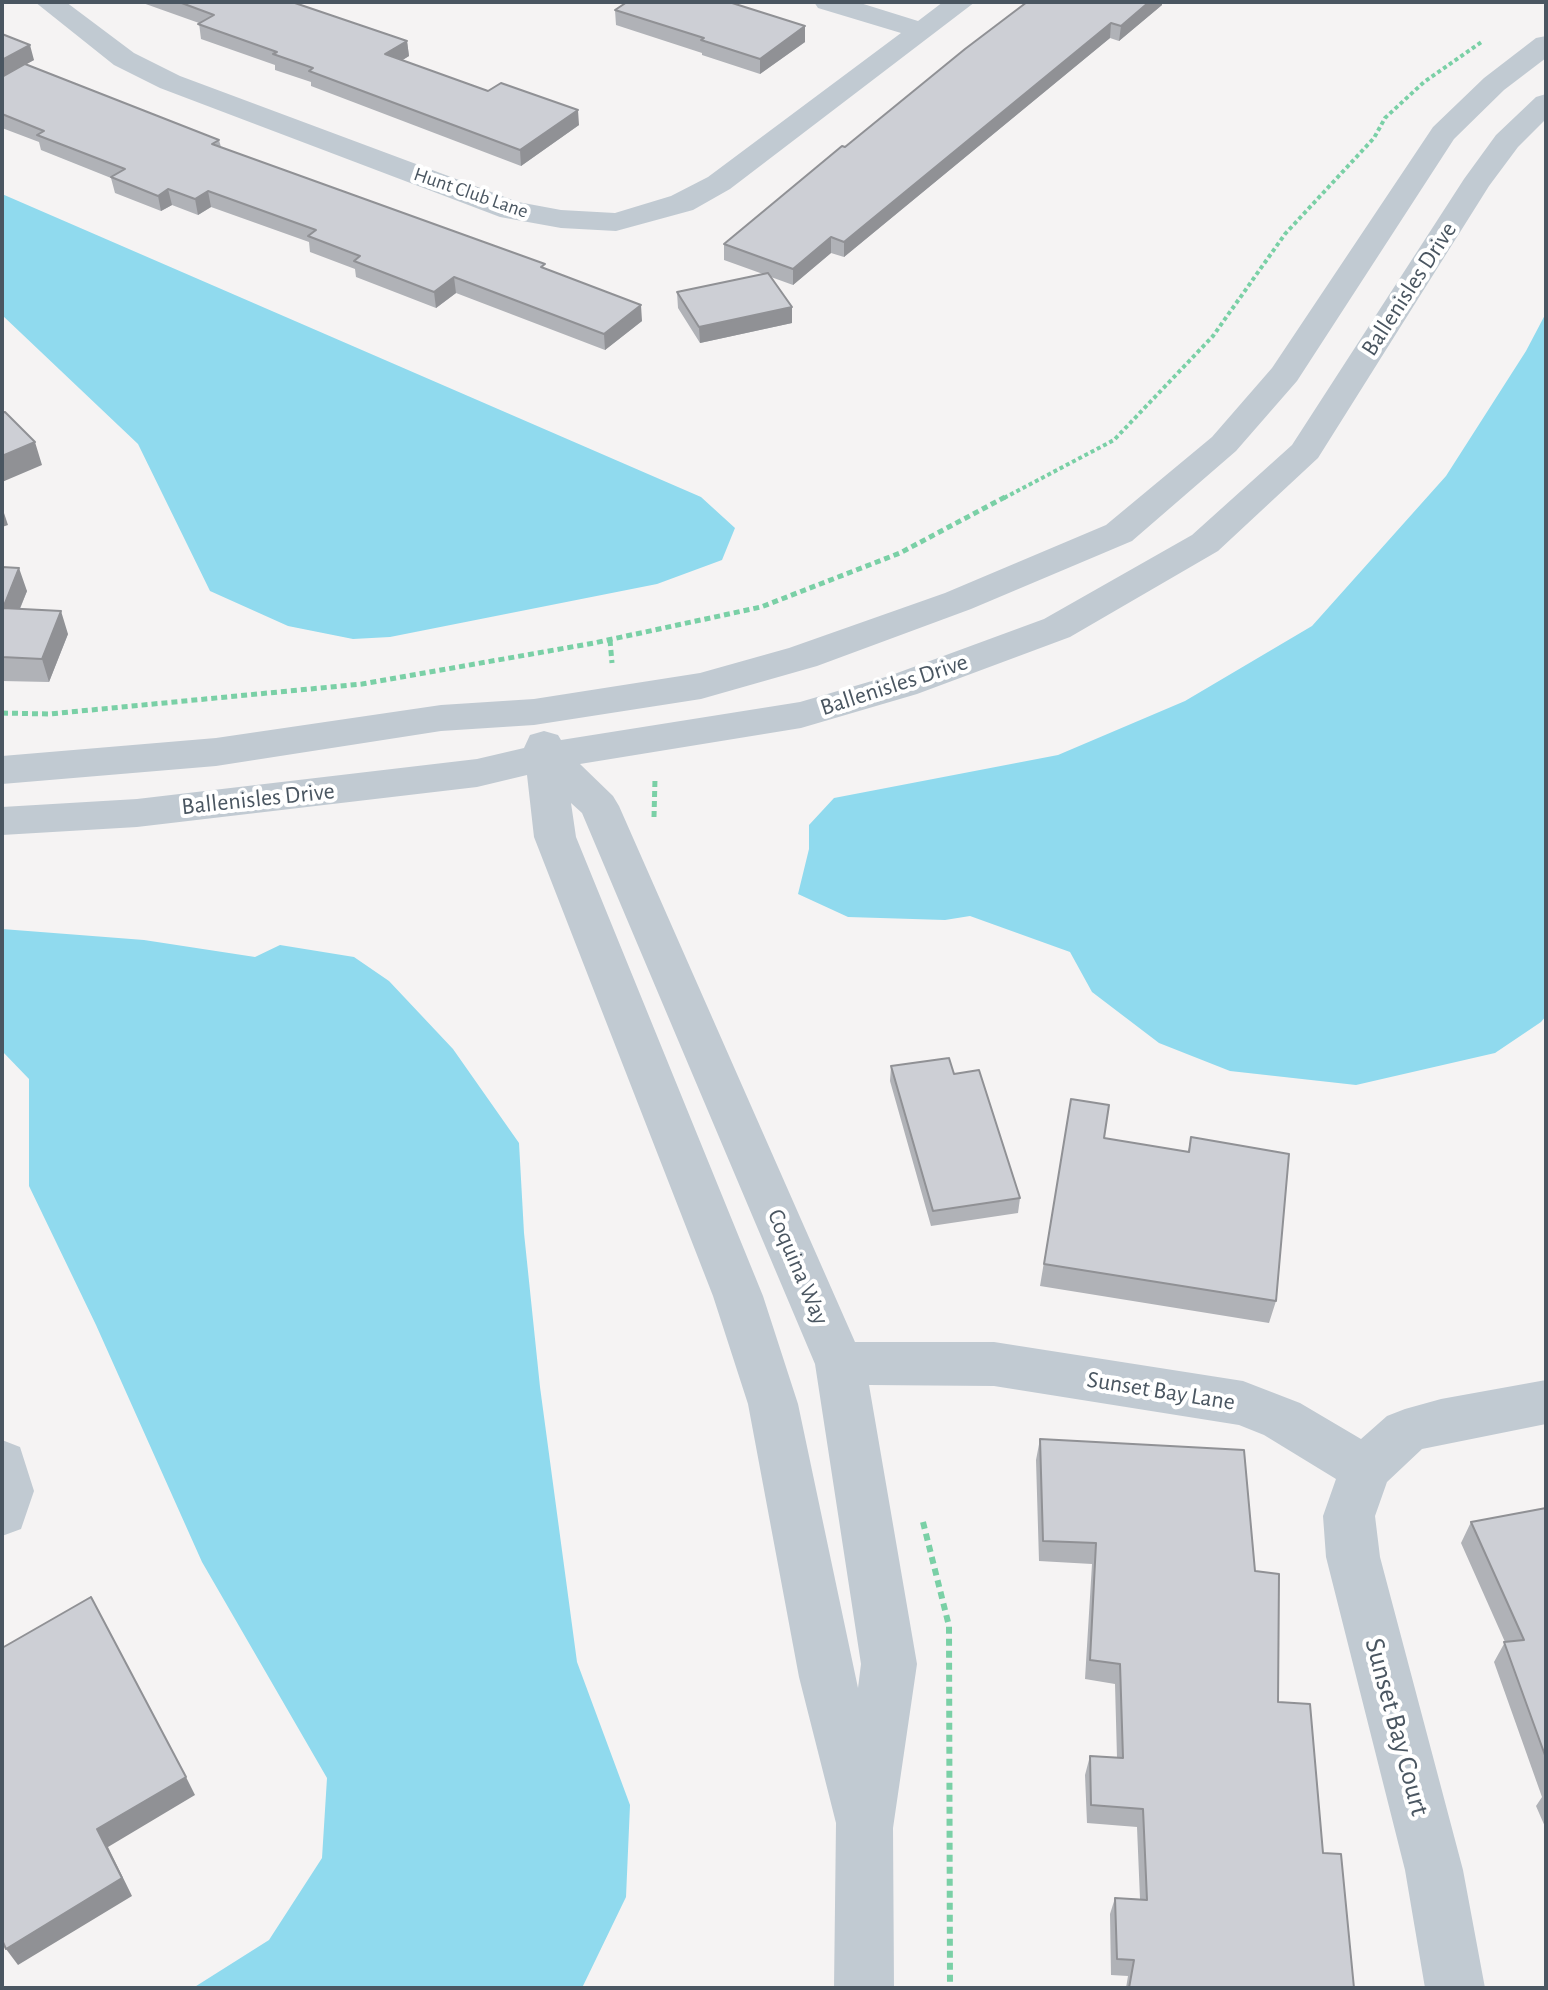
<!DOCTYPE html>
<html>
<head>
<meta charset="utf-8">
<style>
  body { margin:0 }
  #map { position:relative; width:1548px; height:1990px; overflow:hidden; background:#f5f3f3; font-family:"Alegreya Sans",sans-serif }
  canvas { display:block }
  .frame { position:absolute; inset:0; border:4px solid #4a5661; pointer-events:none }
</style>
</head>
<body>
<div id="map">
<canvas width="1548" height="1990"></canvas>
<div class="frame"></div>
</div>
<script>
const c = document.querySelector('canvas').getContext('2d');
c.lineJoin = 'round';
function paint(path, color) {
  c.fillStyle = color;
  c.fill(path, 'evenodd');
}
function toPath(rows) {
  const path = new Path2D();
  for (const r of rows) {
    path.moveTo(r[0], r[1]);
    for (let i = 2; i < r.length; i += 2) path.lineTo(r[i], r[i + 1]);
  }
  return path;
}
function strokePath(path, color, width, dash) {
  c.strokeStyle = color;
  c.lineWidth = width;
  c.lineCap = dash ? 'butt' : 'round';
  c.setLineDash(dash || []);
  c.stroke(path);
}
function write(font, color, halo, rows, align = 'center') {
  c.font = font + ' "Alegreya Sans",sans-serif';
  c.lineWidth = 8;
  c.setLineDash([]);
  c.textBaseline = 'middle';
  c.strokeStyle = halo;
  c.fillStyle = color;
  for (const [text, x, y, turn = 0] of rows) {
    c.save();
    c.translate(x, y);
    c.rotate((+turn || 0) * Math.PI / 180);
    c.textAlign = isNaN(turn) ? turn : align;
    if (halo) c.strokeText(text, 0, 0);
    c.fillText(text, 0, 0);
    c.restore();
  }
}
paint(toPath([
  [2,194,701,497,735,528,722,560,657,584,390,637,353,639,288,626,210,591,138,444,2,315],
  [1546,313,1546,1016,1541,1022,1495,1053,1356,1085,1230,1071,1159,1043,1092,992,1070,952,970,916,945,920,848,917,798,894,809,849,809,825,834,798,1058,755,1185,701,1312,626,1446,476,1526,351],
  [2,929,144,940,255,957,280,945,354,957,389,981,453,1049,519,1143,524,1233,540,1387,577,1662,630,1805,626,1897,582,1988,193,1988,269,1940,322,1858,327,1778,202,1562,96,1325,29,1186,29,1079,2,1051]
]), '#90daee');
strokePath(toPath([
  [1004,498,1114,440,1213,336,1285,234,1374,138,1385,118,1424,82,1483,41]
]), '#7ad0a6', 4, [4, 3]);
strokePath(toPath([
  [610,640,612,663],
  [2,713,49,714,362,684,594,643,761,607,900,553,1007,496],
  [654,817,655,779]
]), '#7ad0a6', 5, [6, 4]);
strokePath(toPath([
  [923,1522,949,1626,950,1988]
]), '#7ad0a6', 6, [7, 5]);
paint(toPath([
  [35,2,66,2,134,53,180,76,518,202,561,210,615,213,671,196,708,177,901,33,818,8,814,2,857,2,918,21,943,2,975,2,730,189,693,210,616,231,561,228,500,217,160,88,114,65,35,2],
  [1546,36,1546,58,1504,90,1454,139,1297,381,1236,451,1132,541,971,609,817,666,701,699,534,725,441,731,216,766,2,784,2,756,216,738,441,705,534,699,700,673,789,648,945,593,1106,525,1212,437,1272,368,1433,127,1484,78,1536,38,1546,36],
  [1546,94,1546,119,1518,147,1489,186,1318,458,1218,551,1070,637,917,694,801,728,580,764,613,796,619,806,855,1342,994,1342,1243,1381,1300,1403,1361,1439,1387,1416,1405,1409,1441,1399,1546,1380,1546,1424,1422,1449,1387,1482,1375,1516,1380,1557,1463,1870,1485,1988,1425,1988,1405,1870,1326,1557,1323,1516,1336,1479,1264,1435,1239,1425,994,1386,869,1385,917,1664,893,1828,894,1988,834,1988,836,1823,799,1677,748,1404,713,1296,534,837,527,775,477,787,137,827,2,835,2,807,137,799,477,759,524,748,530,735,544,731,558,735,561,740,800,702,889,676,1044,619,1192,535,1292,445,1464,179,1496,135,1536,97,1546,94],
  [571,803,582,813,815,1364,861,1664,858,1688,798,1404,763,1296,576,837,571,803],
  [2,1440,20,1447,34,1491,21,1529,2,1536,2,1440]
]), '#c1cad2');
paint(toPath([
  [140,2,292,2,407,41,409,56,402,60,579,125,521,166,311,86,311,82,275,70,275,65,201,39,199,23],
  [1027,2,1162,2,1162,5,1119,41,1110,38,844,257,831,253,793,285,771,277,792,323,700,343,678,308,677,292,763,274,724,260,724,244],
  [615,10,805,26,805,42,760,74,702,55,702,53,616,25],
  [2,34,34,60,26,64,219,140,221,147,545,269,642,321,605,350,456,293,436,308,356,277,355,269,310,252,309,242,211,207,198,215,172,205,161,211,115,193,111,178,41,150,39,142,2,128],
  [2,567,27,591,20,609,68,634,49,682,2,681],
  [891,1066,954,1074,1020,1198,1018,1213,931,1226,890,1081],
  [1071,1099,1104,1138,1188,1152,1191,1137,1276,1301,1269,1323,1040,1286],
  [1040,1439,1255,1571,1278,1702,1323,1853,1354,1988,1126,1988,1128,1976,1111,1975,1110,1914,1115,1898,1140,1899,1137,1827,1087,1823,1085,1775,1090,1756,1117,1758,1115,1684,1085,1679,1092,1564,1039,1561,1036,1460],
  [1546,1508,1546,1829,1536,1806,1542,1797,1494,1662,1505,1642,1461,1543,1471,1522]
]), '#b0b2b7');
paint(toPath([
  [1149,2,1162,2,1162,5,1119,41,1121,26],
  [1111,23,1110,38,844,257,844,242],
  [805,26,805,42,760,74,760,59],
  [407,41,409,56,387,70,385,54],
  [30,45,34,60,2,78,2,60],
  [578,110,579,125,521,166,520,150],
  [168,189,172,205,161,211,158,196],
  [208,191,211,207,198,215,195,199],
  [831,237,831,253,793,285,793,269],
  [454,277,456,293,436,308,434,292],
  [641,305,642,321,605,350,604,334],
  [792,307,792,323,700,343,699,327],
  [35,442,42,465,2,482,2,456],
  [2,507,8,525,2,527],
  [19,568,27,591,10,632,3,608],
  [61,611,68,634,49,682,42,659],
  [186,1777,195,1795,108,1847,132,1896,18,1965,6,1949,97,1829]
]), '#909195');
const building = toPath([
  [179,2,292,2,407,41,385,54,488,91,501,83,578,110,520,150,309,71,313,68,273,54,277,52,198,24,214,15,179,2],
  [627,2,729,2,805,26,760,59,701,40,704,38,615,10,627,2],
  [1027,2,1149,2,1121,26,1111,23,844,242,831,237,793,269,724,244,842,146,845,147,965,49,1027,2],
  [2,34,30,45,2,60,2,34],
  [25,64,219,140,212,144,545,264,541,267,641,305,604,334,454,277,434,292,354,261,360,256,308,236,316,230,208,191,195,199,168,189,158,196,111,177,125,169,37,135,44,131,2,114,2,77,25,64],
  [768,273,792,307,699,327,677,292,768,273],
  [5,412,35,442,2,456,2,413,5,412],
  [2,567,19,568,3,608,61,611,42,659,2,657,2,567],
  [949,1058,954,1074,979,1070,1020,1198,933,1211,891,1066,949,1058],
  [1071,1099,1109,1105,1104,1138,1189,1152,1191,1137,1289,1154,1276,1301,1044,1264,1071,1099],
  [1040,1439,1244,1450,1255,1571,1279,1574,1278,1702,1310,1704,1323,1853,1341,1854,1354,1988,1129,1988,1134,1960,1117,1959,1115,1898,1147,1900,1143,1809,1091,1805,1090,1756,1123,1758,1120,1664,1090,1660,1096,1543,1043,1541,1040,1439],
  [1546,1508,1546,1758,1504,1642,1524,1640,1471,1522,1546,1508],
  [91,1597,186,1777,97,1829,122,1878,6,1949,2,1940,2,1648,91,1597]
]);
paint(building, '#cdcfd5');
strokePath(building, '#909195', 2);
write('20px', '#4a5661', '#fff', [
  ["Hunt Club Lane",471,193,19]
]);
write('24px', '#4a5661', '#fff', [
  ["Ballenisles Drive",1409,289,-57],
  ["Ballenisles Drive",894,685,-18],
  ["Ballenisles Drive",258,799,-6],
  ["Coquina Way",798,1267,67],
  ["Sunset Bay Lane",1161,1391,9]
]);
write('28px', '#4a5661', '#fff', [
  ["Sunset Bay Court",1397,1727,75]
]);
</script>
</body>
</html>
